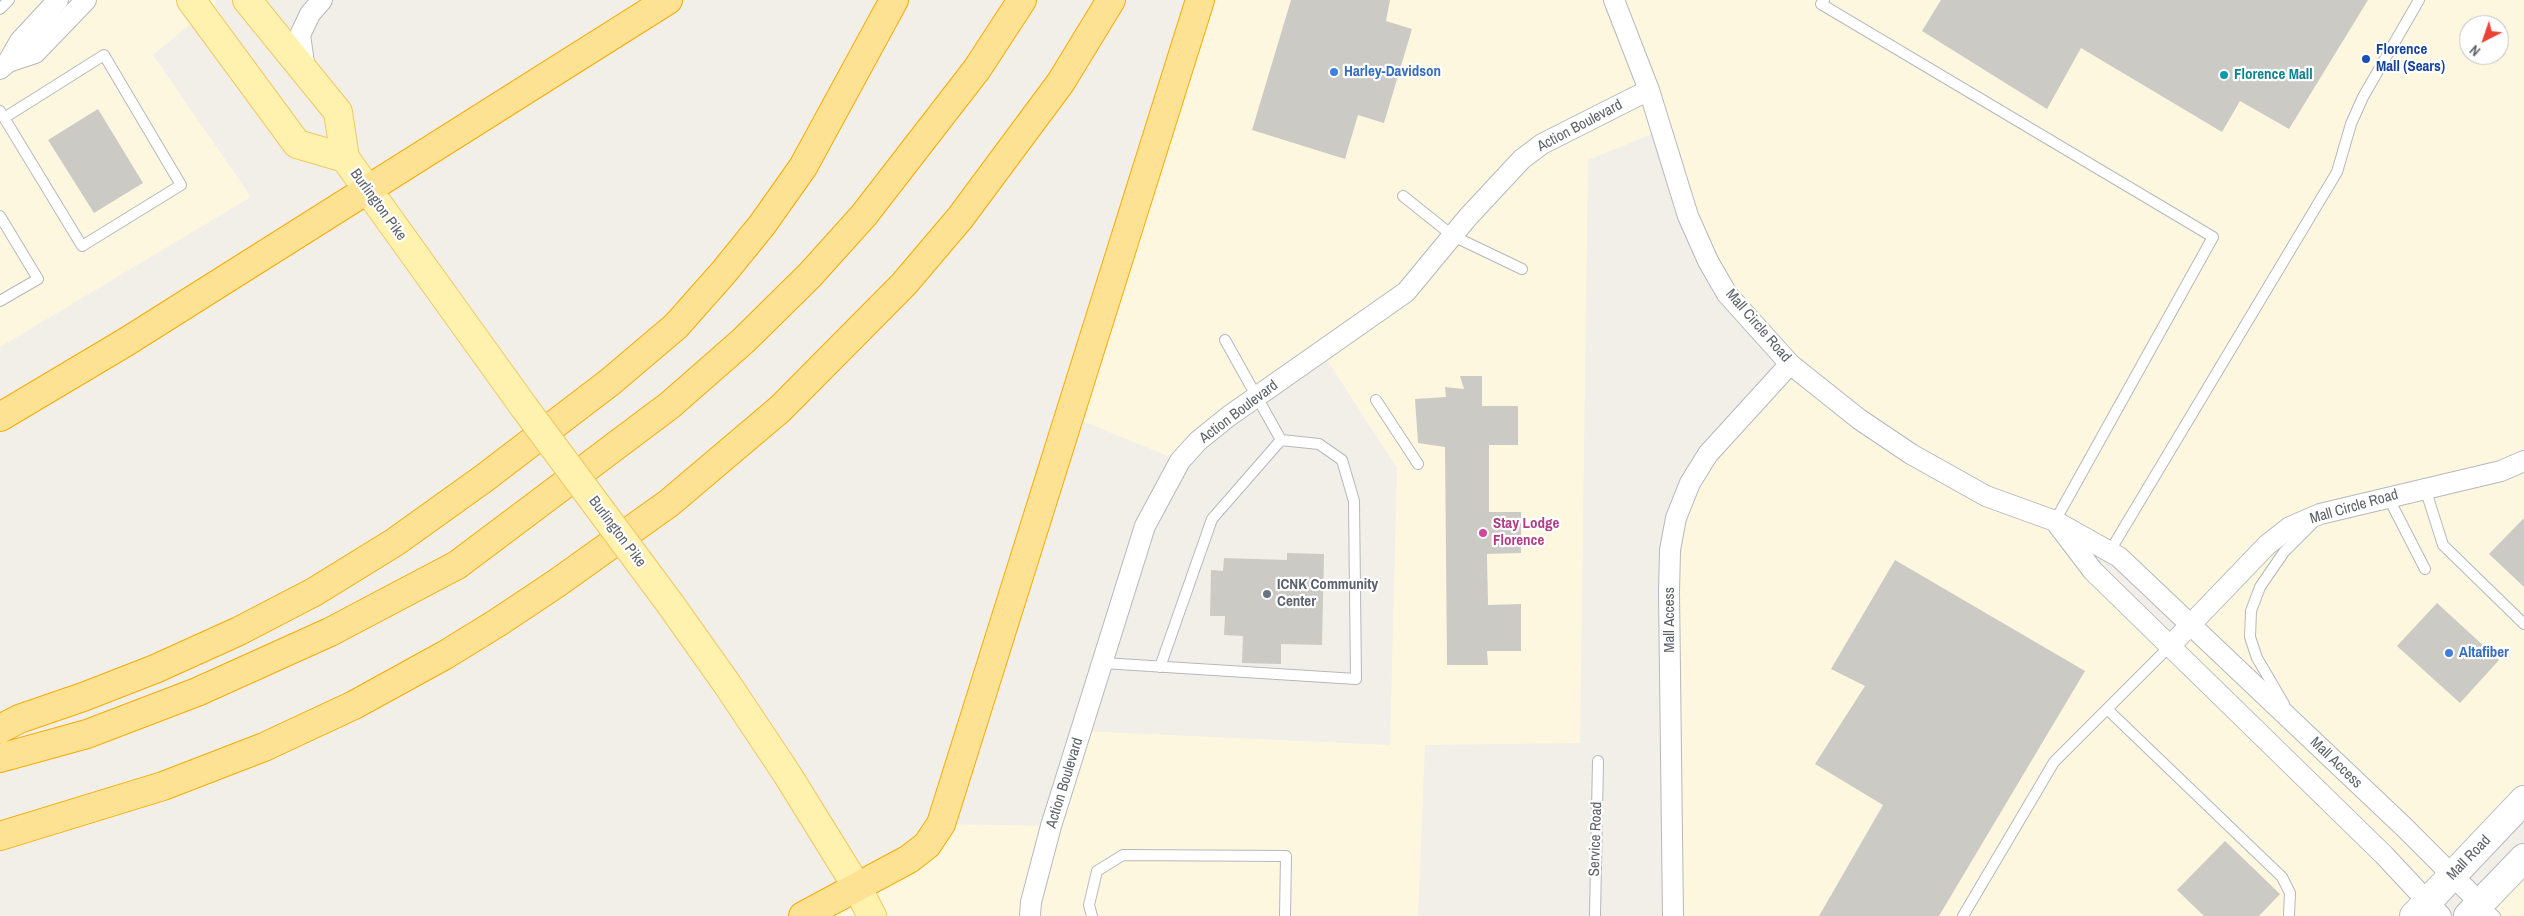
<!DOCTYPE html>
<html>
<head>
<meta charset="utf-8">
<style>
  body { margin:0 }
  #map { position:relative; width:2524px; height:916px; overflow:hidden; background:#f1efe8; font-family:"Archivo Narrow",sans-serif }
  canvas { display:block }
  .north { position:absolute; left:2459px; top:15px; width:50px; height:50px; box-sizing:border-box; background:#fff; border:1px solid #bfc1c3; border-radius:50%; rotate:221deg; font-size:14px; font-weight:700; line-height:20px; text-align:center; color:#5f6368 }
  .north::after { content:''; display:block; margin:auto; width:18px; height:22px; background:#ea4335; clip-path:polygon(50% 0,100% 100%,50% 72%,0 100%) }
</style>
</head>
<body>
<div id="map">
<canvas width="2524" height="916"></canvas>
<div class="north">N</div>
</div>
<script>
const c = document.querySelector('canvas').getContext('2d');
c.lineJoin = 'round';
function paint(path, color) {
  c.fillStyle = color;
  c.fill(path, 'evenodd');
}
function toPath(rows) {
  const path = new Path2D();
  for (const r of rows) {
    path.moveTo(r[0], r[1]);
    for (let i = 2; i < r.length; i += 2) path.lineTo(r[i], r[i + 1]);
  }
  return path;
}
function strokePath(path, color, width, dash) {
  c.strokeStyle = color;
  c.lineWidth = width;
  c.lineCap = dash ? 'butt' : 'round';
  c.setLineDash(dash || []);
  c.stroke(path);
}
function write(font, color, halo, rows, align = 'center') {
  c.font = font + ' "Archivo Narrow",sans-serif';
  c.lineWidth = 4.5;
  c.setLineDash([]);
  c.textBaseline = 'middle';
  c.strokeStyle = halo;
  c.fillStyle = color;
  for (const [text, x, y, turn = 0] of rows) {
    c.save();
    c.translate(x, y);
    c.rotate((+turn || 0) * Math.PI / 180);
    c.textAlign = isNaN(turn) ? turn : align;
    if (halo) c.strokeText(text, 0, 0);
    c.fillText(text, 0, 0);
    c.restore();
  }
}
paint(toPath([
  [0,0,215,0,217,2,153,55,251,197,0,347],
  [1200,0,2524,0,2524,800,2414,916,1673,916,1669,592,1690,483,1790,364,1727,294,1662,130,1588,160,1580,743,1425,745,1418,916,803,916,941,824,1051,826,1081,731,1390,745,1397,468,1322,352,1180,461,1070,416],
  [2469,25,2499,25,2499,55,2469,55],
  [2057,523,2119,557,2190,624,2177,637],
  [2524,858,2524,916,2468,916]
]), '#fef7e0');
paint(toPath([
  [1291,0,1390,0,1386,21,1412,29,1384,123,1358,115,1345,159,1252,130],
  [1941,0,2368,0,2289,129,2240,101,2222,132,2081,48,2047,109,1922,31],
  [98,109,143,183,94,213,48,140],
  [1460,376,1482,376,1482,406,1518,406,1518,445,1489,445,1489,512,1521,512,1521,553,1487,554,1488,605,1521,604,1521,651,1487,651,1488,665,1447,665,1445,447,1418,443,1415,399,1446,397,1445,387,1464,389],
  [2524,518,2524,587,2489,554],
  [1287,553,1324,554,1322,645,1281,644,1281,664,1242,663,1243,636,1224,635,1225,616,1210,616,1211,570,1223,571,1224,558,1287,560],
  [1895,560,2085,671,1939,916,1819,916,1883,805,1815,764,1865,686,1831,669],
  [2437,603,2499,660,2460,703,2397,646],
  [2225,841,2280,894,2259,916,2204,916,2177,890]
]), '#cccac5');
const lane = toPath([
  [1824,0,1821,4,2213,237,2055,521],
  [0,9,9,0],
  [0,111,82,246,181,185,104,55,4,118],
  [1403,196,1453,236,1522,269],
  [0,216,38,279,0,301],
  [1376,400,1418,464],
  [2425,488,2443,545,2524,624],
  [2388,497,2425,569],
  [2110,551,2337,172,2351,124,2363,97,2419,0],
  [1103,663,1356,679,1354,501,1342,460,1319,444,1281,440,1225,340],
  [1160,667,1212,519,1281,440],
  [2284,704,2257,658,2250,637,2251,611,2260,587,2284,552,2313,523],
  [2107,709,2282,877,2290,893,2289,916],
  [2481,904,2495,916],
  [1092,916,1089,905,1097,871,1123,855,1286,856,1285,916],
  [1595,916,1598,761],
  [1963,916,2054,762,2170,646]
]);
const street = toPath([
  [1614,0,1649,90,1688,216,1708,261,1727,294,1790,364,1859,419,1911,454,1986,496,2055,521,2119,557,2404,827,2480,903],
  [8,62,20,41,58,0],
  [0,69,8,62,35,53,86,0],
  [305,70,300,35,310,14,322,0],
  [2058,525,2093,571,2384,855,2441,916],
  [2170,646,2267,545,2290,527,2320,514,2501,471,2524,461],
  [1030,916,1031,902,1051,826,1145,526,1180,461,1198,441,1229,416,1406,292,1468,217,1522,159,1542,144,1649,90],
  [1673,916,1669,592,1670,550,1676,518,1690,483,1708,454,1790,364]
]);
const secondary = toPath([
  [2414,916,2524,800],
  [2468,916,2524,858]
]);
const primary = toPath([
  [191,0,297,144,345,158],
  [247,0,338,112,345,158,524,407],
  [671,605,727,684,787,774,857,887,872,916]
]);
const highway = toPath([
  [0,417,126,342,668,0],
  [0,729,19,719,83,697,155,669,239,631,314,592,395,542,483,479,610,382,676,326,723,273,762,225,803,167,894,0],
  [0,758,87,734,197,692,330,632,457,565,670,405,743,341,810,275,864,215,977,69,1022,0],
  [0,836,163,786,264,747,354,705,445,655,497,623,557,583,669,503,780,409,904,284,960,218,1061,82,1111,0],
  [803,916,909,859,927,845,941,824,1200,0]
]);
strokePath(lane, '#b5b8bc', 12);
strokePath(street, '#b5b8bc', 22);
strokePath(secondary, '#b6babf', 30);
strokePath(primary, '#f2c960', 30);
strokePath(highway, '#f9ab00', 30);
strokePath(lane, '#fff', 10);
strokePath(street, '#fff', 20);
strokePath(secondary, '#fff', 28);
strokePath(primary, '#fff2af', 28);
strokePath(highway, '#fde293', 28);
const primaryBridge = toPath([
  [524,407,671,605]
]);
strokePath(primaryBridge, '#f2c960', 30, []);
strokePath(primaryBridge, '#fff2af', 28);
for (const [x, y, r, color] of [
  [2366,59,5,"#1a4fb4"],
  [1334,72,5,"#3f7fe0"],
  [2224,75,5,"#0f9aa8"],
  [1483,533,5,"#d1479c"],
  [1267,594,5,"#6b7280"],
  [2449,653,5,"#3f7fe0"]
]) {
  const dot = new Path2D();
  dot.arc(x, y, r, 0, 2 * Math.PI);
  c.fillStyle = color;
  c.fill(dot);
  strokePath(dot, '#fff', 2);
}
write('bold 15px', '#164399', '#fff', [
  ["Florence",2376,50],
  ["Mall (Sears)",2376,67]
], 'left');
write('bold 15px', '#366cbe', '#fff', [
  ["Harley-Davidson",1344,72],
  ["Altafiber",2459,653]
], 'left');
write('bold 15px', '#0d838f', '#fff', [
  ["Florence Mall",2234,75]
], 'left');
write('15px', '#5f6368', '#fff', [
  ["Action Boulevard",1580,126,-28],
  ["Burlington Pike",378,205,54],
  ["Mall Circle Road",1758,326,49],
  ["Action Boulevard",1239,412,-37],
  ["Mall Circle Road",2354,507,-16],
  ["Burlington Pike",617,532,53],
  ["Mall Access",1670,620,-90],
  ["Mall Access",2336,763,44],
  ["Action Boulevard",1065,783,-73],
  ["Service Road",1596,839,-88],
  ["Mall Road",2469,858,-46]
]);
write('bold 15px', '#b23c85', '#fff', [
  ["Stay Lodge",1493,524],
  ["Florence",1493,541]
], 'left');
write('bold 15px', '#5b616d', '#fff', [
  ["ICNK Community",1277,585],
  ["Center",1277,602]
], 'left');
</script>
</body>
</html>
